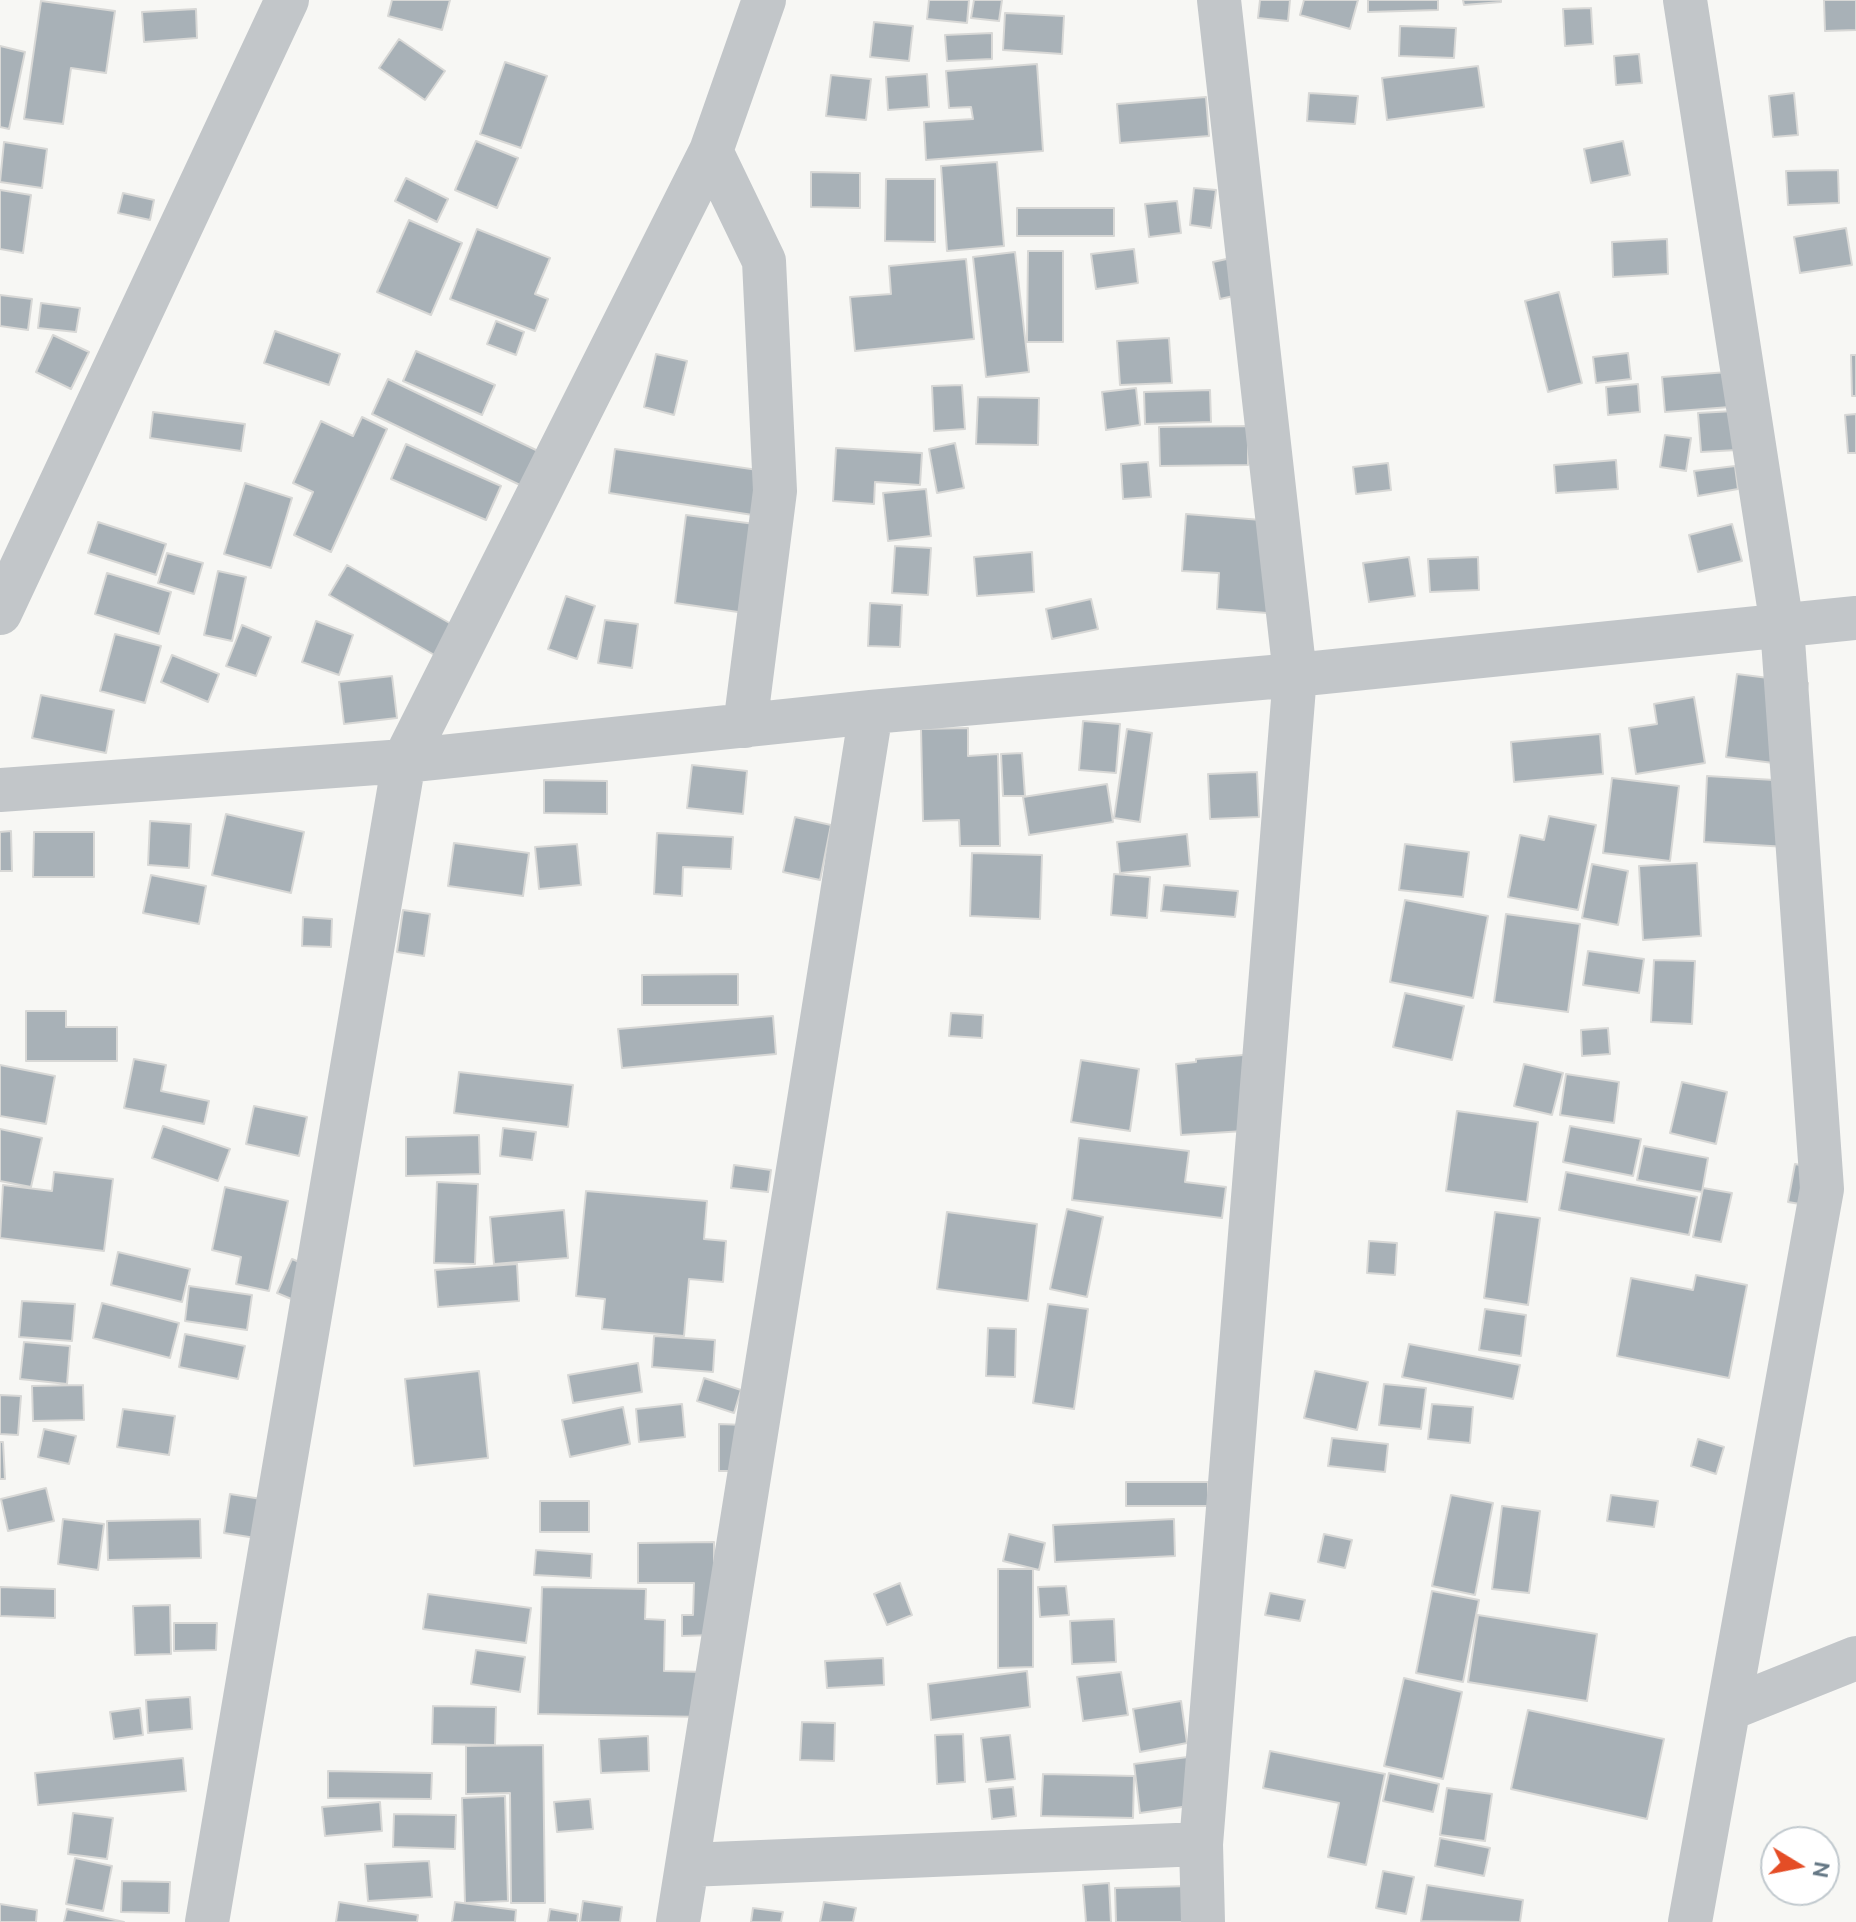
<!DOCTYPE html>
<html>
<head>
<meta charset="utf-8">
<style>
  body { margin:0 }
  #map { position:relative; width:1856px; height:1922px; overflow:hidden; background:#f7f7f4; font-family:Ubuntu,sans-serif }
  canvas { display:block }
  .north { position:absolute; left:1760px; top:1826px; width:80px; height:80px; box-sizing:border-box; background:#fff; border:2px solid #c1c9ce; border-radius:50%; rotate:100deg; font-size:22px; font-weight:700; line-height:32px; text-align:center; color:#657885 }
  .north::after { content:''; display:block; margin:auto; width:28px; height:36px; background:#e44d26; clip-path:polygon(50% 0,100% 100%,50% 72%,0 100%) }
</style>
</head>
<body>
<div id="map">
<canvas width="1856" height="1922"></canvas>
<div class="north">N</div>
</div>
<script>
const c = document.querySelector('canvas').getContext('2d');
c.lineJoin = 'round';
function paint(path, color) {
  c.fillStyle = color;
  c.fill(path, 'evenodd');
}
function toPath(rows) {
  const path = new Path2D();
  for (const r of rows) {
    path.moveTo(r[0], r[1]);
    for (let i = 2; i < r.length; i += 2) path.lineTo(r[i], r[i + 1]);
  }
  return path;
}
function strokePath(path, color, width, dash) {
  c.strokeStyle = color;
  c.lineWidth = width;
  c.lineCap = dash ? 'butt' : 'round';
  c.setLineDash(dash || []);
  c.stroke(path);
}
const building = toPath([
  [392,0,450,0,442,30,388,16,392,0],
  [929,0,969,0,967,23,927,19,929,0],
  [974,0,1002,0,999,21,971,18,974,0],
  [1260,0,1290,0,1288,21,1258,18,1260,0],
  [1304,0,1358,0,1350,29,1300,15,1304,0],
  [1368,0,1438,0,1438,10,1368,12,1368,0],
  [1463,0,1501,0,1501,2,1464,5,1463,0],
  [1824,0,1856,0,1856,30,1825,31,1824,0],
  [41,1,115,11,106,73,71,68,63,124,24,119,41,1],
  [1591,8,1593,44,1565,46,1563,9,1591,8],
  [196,9,197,38,144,42,142,12,196,9],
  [1005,13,1064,16,1062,54,1003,50,1005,13],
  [874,22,913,26,909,61,870,57,874,22],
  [1400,26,1456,28,1454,58,1399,56,1400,26],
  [992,33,992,59,947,61,945,35,992,33],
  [399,39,445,71,425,100,379,68,399,39],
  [0,46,25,52,9,129,0,127,0,46],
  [1639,54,1642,83,1616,85,1614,56,1639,54],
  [505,62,547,76,521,148,480,134,505,62],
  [1037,64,1043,151,926,160,924,122,973,119,971,107,949,108,946,71,1037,64],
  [1478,66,1484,107,1387,120,1382,78,1478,66],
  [927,74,929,107,888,110,886,77,927,74],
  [831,75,871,79,866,120,826,116,831,75],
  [1309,93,1358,96,1355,124,1307,121,1309,93],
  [1794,93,1798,135,1773,137,1769,96,1794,93],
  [1206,97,1209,136,1120,143,1117,104,1206,97],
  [476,141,518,158,497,208,455,190,476,141],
  [1623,141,1630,175,1591,183,1584,149,1623,141],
  [4,142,47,149,42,188,0,182,4,142],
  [997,162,1004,246,947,251,941,166,997,162],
  [1838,170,1839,203,1788,205,1786,171,1838,170],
  [811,172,860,173,860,208,811,207,811,172],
  [406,178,448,199,437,222,395,201,406,178],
  [886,179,935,179,935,242,885,241,886,179],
  [1194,188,1216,190,1211,228,1190,225,1194,188],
  [0,190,31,195,23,253,0,249,0,190],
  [123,193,154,200,150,220,118,213,123,193],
  [1177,201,1181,233,1149,237,1145,204,1177,201],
  [1017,208,1114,208,1114,236,1017,236,1017,208],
  [409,220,462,243,431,315,377,292,409,220],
  [1846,228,1852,265,1800,273,1794,237,1846,228],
  [477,229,550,258,535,294,548,299,535,331,450,299,477,229],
  [1667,239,1668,274,1613,277,1612,242,1667,239],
  [1134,249,1138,283,1096,289,1091,254,1134,249],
  [1028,251,1063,251,1063,342,1027,342,1028,251],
  [1015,252,1029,372,986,377,973,257,1015,252],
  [1249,254,1256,291,1220,299,1213,262,1249,254],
  [966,259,974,339,855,351,850,297,891,294,889,266,966,259],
  [1559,292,1582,383,1548,392,1525,301,1559,292],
  [0,295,32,299,28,330,0,326,0,295],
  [41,303,80,308,76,332,38,328,41,303],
  [496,321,524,332,516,355,487,344,496,321],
  [275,331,340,354,329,385,264,363,275,331],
  [53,335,89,352,71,389,36,372,53,335],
  [1169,338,1172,383,1120,385,1117,341,1169,338],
  [416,351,495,385,482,415,403,381,416,351],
  [1628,353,1631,379,1596,383,1593,357,1628,353],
  [656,354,687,361,674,415,644,407,656,354],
  [1851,355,1856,355,1856,396,1852,396,1851,355],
  [1728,372,1730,407,1665,412,1662,377,1728,372],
  [388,379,563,463,547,498,372,414,388,379],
  [1638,384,1640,412,1608,415,1606,387,1638,384],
  [962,385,965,429,934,431,932,386,962,385],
  [1136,388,1140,425,1106,430,1102,392,1136,388],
  [1210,390,1211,422,1145,424,1144,392,1210,390],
  [978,397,1039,398,1038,445,976,444,978,397],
  [1734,411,1737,450,1701,452,1698,413,1734,411],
  [153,412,245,424,241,451,150,438,153,412],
  [1856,414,1856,453,1848,453,1845,415,1856,414],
  [362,417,387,429,331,552,294,535,313,492,293,483,321,421,353,436,362,417],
  [1248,426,1248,465,1160,466,1159,427,1248,426],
  [1665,435,1691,438,1686,471,1660,467,1665,435],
  [955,443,964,488,937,493,929,449,955,443],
  [406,444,501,486,486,520,391,479,406,444],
  [836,448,922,453,920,485,875,482,874,504,833,501,836,448],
  [615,449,785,474,779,519,609,493,615,449],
  [1616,460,1618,489,1556,493,1554,465,1616,460],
  [1148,462,1151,497,1123,499,1121,464,1148,462],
  [1388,463,1391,490,1356,494,1353,467,1388,463],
  [1735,466,1738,489,1698,496,1694,471,1735,466],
  [245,483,292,498,271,568,224,554,245,483],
  [926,489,931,536,888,541,883,493,926,489],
  [1186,514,1274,521,1267,613,1217,609,1219,573,1182,571,1186,514],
  [686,515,770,526,759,615,675,603,686,515],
  [98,522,166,544,156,575,88,553,98,522],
  [1732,524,1742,561,1698,572,1689,535,1732,524],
  [895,546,931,548,928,595,892,593,895,546],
  [1032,552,1034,592,977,596,974,557,1032,552],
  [167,553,203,563,194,594,158,583,167,553],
  [1409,557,1415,596,1369,602,1363,563,1409,557],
  [1478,557,1479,590,1430,592,1428,559,1478,557],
  [347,565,469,634,452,665,329,595,347,565],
  [218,571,246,577,232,641,204,635,218,571],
  [107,573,171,592,159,634,95,614,107,573],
  [566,596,595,606,577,659,548,649,566,596],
  [1091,599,1098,629,1052,639,1046,609,1091,599],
  [870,603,902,605,900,647,868,646,870,603],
  [605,620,638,624,632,668,598,663,605,620],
  [316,621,353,635,339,675,302,662,316,621],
  [242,625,271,637,256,676,226,666,242,625],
  [115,634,161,646,145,703,100,691,115,634],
  [172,655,219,674,208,702,161,682,172,655],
  [1737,674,1808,683,1797,766,1726,757,1737,674],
  [392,676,397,718,344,724,339,682,392,676],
  [41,695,114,710,106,753,32,738,41,695],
  [1694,697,1705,763,1636,774,1629,728,1657,724,1654,704,1694,697],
  [1083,721,1120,724,1116,773,1079,770,1083,721],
  [968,728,968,756,998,754,1000,846,960,846,959,820,923,821,921,729,968,728],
  [1127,729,1152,733,1140,822,1114,818,1127,729],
  [1600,734,1603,774,1514,782,1511,742,1600,734],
  [1022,753,1025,796,1003,796,1001,754,1022,753],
  [692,765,747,771,743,814,687,808,692,765],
  [1257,772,1259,817,1210,819,1208,774,1257,772],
  [1707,776,1791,781,1787,847,1704,842,1707,776],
  [1612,778,1679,786,1670,861,1603,853,1612,778],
  [544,780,607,781,607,814,544,813,544,780],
  [1107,784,1113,822,1029,835,1023,797,1107,784],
  [226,814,304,832,291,893,212,875,226,814],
  [1549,816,1596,825,1578,910,1508,897,1520,835,1544,840,1549,816],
  [795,817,831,825,820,880,783,872,795,817],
  [150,821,191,824,189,868,148,865,150,821],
  [11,831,12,871,0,871,0,832,11,831],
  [34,832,94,832,94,877,33,877,34,832],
  [657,833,733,837,731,869,683,867,682,896,654,894,657,833],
  [1187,834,1190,866,1120,873,1117,842,1187,834],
  [454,843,529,853,523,896,448,886,454,843],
  [577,844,581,885,539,889,535,847,577,844],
  [1405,844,1469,852,1463,897,1399,890,1405,844],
  [972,853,1042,855,1040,919,970,916,972,853],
  [1697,863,1701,936,1643,940,1639,866,1697,863],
  [1592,864,1628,871,1618,925,1582,918,1592,864],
  [1114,874,1150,877,1147,918,1111,915,1114,874],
  [151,875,206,886,199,924,143,913,151,875],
  [1164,885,1238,891,1235,917,1161,911,1164,885],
  [1405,900,1488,916,1473,998,1390,982,1405,900],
  [403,910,430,914,424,956,397,952,403,910],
  [1506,914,1580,924,1568,1012,1494,1002,1506,914],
  [303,917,332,919,331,947,302,946,303,917],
  [1588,951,1644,959,1639,993,1583,985,1588,951],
  [1654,960,1695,961,1692,1024,1651,1022,1654,960],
  [738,974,738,1005,642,1005,642,975,738,974],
  [1405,993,1464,1006,1452,1060,1393,1047,1405,993],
  [26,1011,66,1011,66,1027,117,1027,117,1061,26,1061,26,1011],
  [951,1013,983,1015,982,1038,949,1036,951,1013],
  [773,1016,776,1054,622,1068,618,1029,773,1016],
  [1608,1028,1610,1054,1582,1056,1581,1030,1608,1028],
  [1255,1054,1260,1130,1181,1135,1176,1064,1196,1062,1196,1059,1255,1054],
  [134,1059,166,1065,161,1091,209,1101,204,1124,124,1108,134,1059],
  [1081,1060,1139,1069,1130,1131,1071,1122,1081,1060],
  [1524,1064,1563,1073,1552,1115,1514,1106,1524,1064],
  [0,1065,55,1076,46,1124,0,1116,0,1065],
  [459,1072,573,1085,568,1127,454,1113,459,1072],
  [1566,1074,1619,1082,1614,1123,1560,1115,1566,1074],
  [1682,1082,1727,1092,1716,1144,1670,1133,1682,1082],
  [254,1106,307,1117,299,1156,246,1144,254,1106],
  [1457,1111,1538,1122,1527,1202,1446,1191,1457,1111],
  [163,1126,230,1149,218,1181,152,1158,163,1126],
  [1570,1126,1641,1139,1633,1176,1563,1162,1570,1126],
  [503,1128,536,1132,532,1160,500,1156,503,1128],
  [0,1129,42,1138,31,1187,0,1181,0,1129],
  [479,1135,480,1174,406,1176,406,1137,479,1135],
  [1079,1138,1189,1151,1185,1182,1226,1187,1222,1218,1072,1200,1079,1138],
  [1644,1146,1708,1158,1702,1192,1637,1180,1644,1146],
  [1795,1164,1819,1169,1812,1206,1788,1202,1795,1164],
  [734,1165,771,1170,768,1192,731,1188,734,1165],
  [54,1172,113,1179,104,1251,0,1238,3,1185,52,1191,54,1172],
  [1566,1172,1697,1197,1689,1235,1559,1210,1566,1172],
  [437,1182,478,1184,475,1264,434,1263,437,1182],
  [225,1187,288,1201,269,1291,236,1284,241,1257,212,1250,225,1187],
  [1703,1188,1732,1193,1721,1242,1693,1237,1703,1188],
  [586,1191,707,1201,704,1239,726,1241,723,1282,689,1279,684,1336,602,1329,605,1299,576,1296,586,1191],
  [1067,1209,1103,1217,1087,1297,1050,1289,1067,1209],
  [564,1210,568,1258,494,1264,490,1217,564,1210],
  [947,1212,1037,1224,1028,1301,937,1289,947,1212],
  [1495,1212,1540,1218,1528,1305,1484,1298,1495,1212],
  [1369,1241,1397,1243,1395,1275,1367,1273,1369,1241],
  [118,1252,190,1269,182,1302,111,1285,118,1252],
  [292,1259,316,1269,301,1303,277,1293,292,1259],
  [517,1264,519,1301,438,1307,435,1270,517,1264],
  [1696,1275,1747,1285,1729,1378,1617,1356,1631,1278,1693,1290,1696,1275],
  [189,1286,252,1295,247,1330,185,1321,189,1286],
  [22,1301,75,1304,72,1341,19,1337,22,1301],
  [102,1303,179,1323,170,1358,93,1338,102,1303],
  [1048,1304,1088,1309,1074,1409,1033,1403,1048,1304],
  [1485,1309,1526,1315,1521,1356,1479,1350,1485,1309],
  [988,1328,1016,1329,1015,1377,986,1376,988,1328],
  [185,1334,245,1346,238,1379,179,1367,185,1334],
  [654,1336,715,1340,713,1372,652,1367,654,1336],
  [24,1342,70,1346,67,1384,20,1379,24,1342],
  [1409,1344,1520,1365,1513,1399,1402,1377,1409,1344],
  [638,1363,642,1392,573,1403,568,1375,638,1363],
  [479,1371,488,1458,414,1466,405,1379,479,1371],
  [1315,1371,1368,1382,1357,1430,1304,1418,1315,1371],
  [704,1378,741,1390,734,1413,697,1401,704,1378],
  [1384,1384,1426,1388,1421,1429,1379,1425,1384,1384],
  [83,1385,84,1420,33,1421,32,1386,83,1385],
  [0,1395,21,1396,18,1435,0,1434,0,1395],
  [682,1404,685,1437,639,1442,636,1409,682,1404],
  [1432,1404,1473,1407,1470,1443,1428,1439,1432,1404],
  [623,1407,630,1444,570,1457,562,1420,623,1407],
  [123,1409,175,1416,169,1455,117,1447,123,1409],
  [719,1424,745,1425,745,1471,719,1471,719,1424],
  [44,1429,76,1436,69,1464,38,1457,44,1429],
  [1332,1438,1388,1444,1385,1472,1328,1466,1332,1438],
  [1698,1439,1724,1447,1716,1474,1691,1466,1698,1439],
  [0,1442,3,1442,5,1479,0,1479,0,1442],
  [1126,1482,1208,1482,1208,1506,1126,1506,1126,1482],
  [46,1488,54,1521,8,1531,1,1499,46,1488],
  [230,1494,274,1501,268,1540,224,1533,230,1494],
  [1451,1495,1493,1503,1475,1595,1432,1586,1451,1495],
  [1611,1495,1658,1501,1654,1527,1607,1521,1611,1495],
  [540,1501,589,1501,589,1532,540,1532,540,1501],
  [1502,1506,1540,1511,1529,1593,1492,1589,1502,1506],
  [63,1519,104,1524,98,1570,58,1564,63,1519],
  [200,1519,201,1558,108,1560,107,1521,200,1519],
  [1174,1519,1175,1556,1055,1562,1053,1525,1174,1519],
  [1009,1534,1045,1543,1039,1570,1003,1561,1009,1534],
  [1324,1534,1352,1540,1345,1568,1318,1562,1324,1534],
  [714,1542,714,1635,682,1636,682,1615,693,1615,694,1583,638,1583,638,1543,714,1542],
  [536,1550,592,1554,591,1578,534,1575,536,1550],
  [998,1569,1033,1569,1033,1667,998,1668,998,1569],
  [900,1583,912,1615,887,1625,874,1594,900,1583],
  [1066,1586,1069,1615,1040,1617,1038,1587,1066,1586],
  [0,1587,55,1589,55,1618,0,1616,0,1587],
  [542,1587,646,1589,645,1619,665,1620,664,1671,705,1672,704,1717,538,1714,542,1587],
  [1432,1591,1479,1600,1463,1682,1416,1673,1432,1591],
  [1270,1593,1305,1600,1300,1621,1265,1615,1270,1593],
  [428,1594,531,1608,526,1643,423,1629,428,1594],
  [170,1605,171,1654,135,1655,133,1606,170,1605],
  [1478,1615,1597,1634,1587,1701,1468,1682,1478,1615],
  [1114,1619,1116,1662,1072,1664,1070,1621,1114,1619],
  [174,1623,217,1623,216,1650,174,1651,174,1623],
  [476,1650,525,1657,520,1692,471,1684,476,1650],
  [883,1658,884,1685,827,1688,825,1661,883,1658],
  [1027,1671,1030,1707,931,1720,928,1684,1027,1671],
  [1121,1672,1128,1715,1083,1721,1077,1677,1121,1672],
  [1404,1678,1462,1692,1443,1779,1384,1766,1404,1678],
  [190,1697,192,1729,148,1733,146,1700,190,1697],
  [1181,1701,1187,1743,1140,1752,1133,1709,1181,1701],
  [433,1706,496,1707,495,1745,432,1744,433,1706],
  [140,1708,143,1735,114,1739,110,1712,140,1708],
  [1528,1710,1664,1739,1647,1819,1511,1789,1528,1710],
  [802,1722,835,1723,834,1761,800,1760,802,1722],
  [963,1734,965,1782,937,1784,935,1735,963,1734],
  [1010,1735,1015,1779,986,1782,981,1738,1010,1735],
  [648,1736,649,1771,601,1773,599,1739,648,1736],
  [543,1745,545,1903,511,1903,510,1793,466,1794,466,1746,543,1745],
  [1270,1751,1385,1774,1366,1865,1328,1857,1339,1803,1263,1788,1270,1751],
  [1203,1755,1210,1803,1140,1813,1134,1764,1203,1755],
  [183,1758,186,1791,38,1805,35,1773,183,1758],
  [328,1771,432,1773,431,1799,328,1798,328,1771],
  [1389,1773,1439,1784,1433,1812,1383,1801,1389,1773],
  [1043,1774,1134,1776,1133,1818,1041,1816,1043,1774],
  [1013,1787,1016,1816,992,1819,989,1789,1013,1787],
  [1447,1788,1492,1794,1485,1841,1440,1835,1447,1788],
  [505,1796,508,1901,465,1903,462,1798,505,1796],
  [590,1799,593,1829,557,1832,554,1802,590,1799],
  [380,1802,382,1831,325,1836,322,1807,380,1802],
  [73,1813,113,1818,107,1859,68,1854,73,1813],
  [394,1814,456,1815,455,1849,393,1847,394,1814],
  [1440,1838,1490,1848,1484,1876,1435,1866,1440,1838],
  [75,1858,112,1866,103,1911,66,1904,75,1858],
  [429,1861,432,1897,368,1901,365,1864,429,1861],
  [1383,1871,1414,1877,1406,1914,1376,1908,1383,1871],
  [122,1881,170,1882,169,1913,121,1912,122,1881],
  [1109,1883,1111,1922,1086,1922,1083,1885,1109,1883],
  [1427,1885,1523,1900,1520,1922,1421,1921,1427,1885],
  [1189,1886,1189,1922,1116,1922,1115,1888,1189,1886],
  [583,1901,622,1907,620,1922,580,1922,583,1901],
  [339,1902,418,1915,417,1922,336,1922,339,1902],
  [455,1902,516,1910,515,1922,452,1922,455,1902],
  [824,1902,856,1908,853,1922,820,1922,824,1902],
  [0,1904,37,1910,36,1922,0,1922,0,1904],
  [753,1908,783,1912,781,1922,751,1922,753,1908],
  [67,1909,124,1922,64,1922,67,1909],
  [550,1909,578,1914,577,1922,548,1922,550,1909]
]);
paint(building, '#a8b1b7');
strokePath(building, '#d8d8d6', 2);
strokePath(toPath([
  [1685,0,1782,626,1822,1189,1690,1922],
  [711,151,764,261,775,491,745,726],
  [0,613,287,0],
  [0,790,404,761,871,712,1295,675,1856,618],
  [1731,1708,1856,1658],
  [688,1865,1201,1844],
  [207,1922,404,761,711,151,764,0],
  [678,1922,871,712],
  [1203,1922,1201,1844,1295,675,1219,0]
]), '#c2c6c9', 44);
</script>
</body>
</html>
